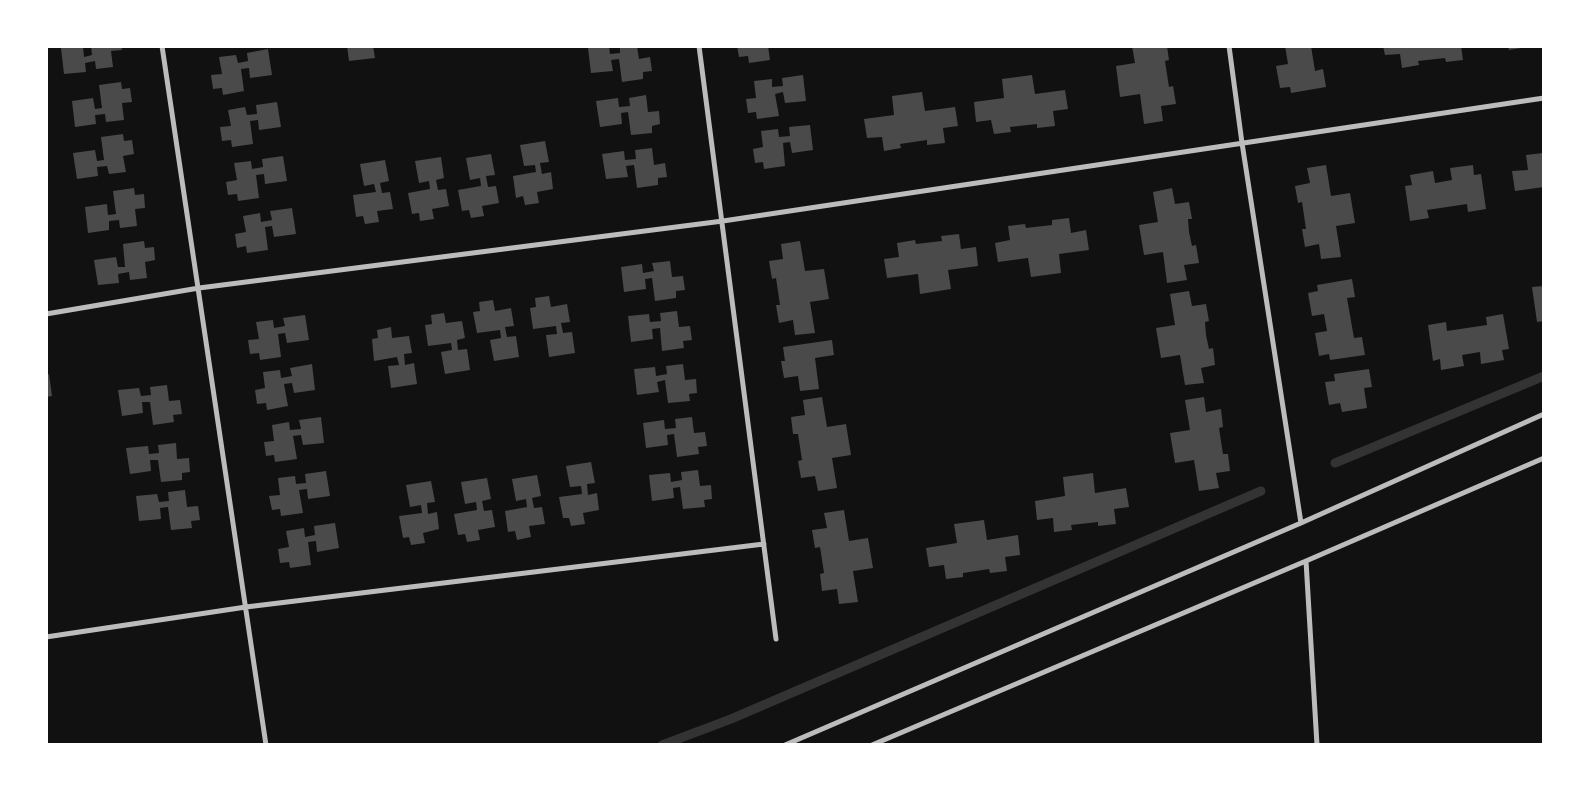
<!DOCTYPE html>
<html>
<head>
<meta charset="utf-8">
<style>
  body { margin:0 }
  #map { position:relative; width:1590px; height:791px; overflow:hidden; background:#111; font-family:"Open Sans",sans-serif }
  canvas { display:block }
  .frame { position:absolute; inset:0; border:48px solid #fff; pointer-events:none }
</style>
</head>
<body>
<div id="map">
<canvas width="1590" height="791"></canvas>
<div class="frame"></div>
</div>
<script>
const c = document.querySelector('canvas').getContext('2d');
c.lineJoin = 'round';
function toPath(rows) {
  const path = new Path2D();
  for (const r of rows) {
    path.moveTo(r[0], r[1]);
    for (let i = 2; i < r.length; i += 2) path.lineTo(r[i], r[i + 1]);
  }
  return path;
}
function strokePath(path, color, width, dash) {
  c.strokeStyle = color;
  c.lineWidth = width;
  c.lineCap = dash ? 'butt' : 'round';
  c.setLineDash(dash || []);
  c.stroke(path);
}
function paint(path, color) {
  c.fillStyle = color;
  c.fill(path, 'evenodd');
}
strokePath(toPath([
  [1335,463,1544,376],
  [662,745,731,719,1261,491]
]), '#333', 9);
paint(toPath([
  [83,46,84,57,92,55,91,46,121,46,122,50,111,51,113,67,96,69,95,61,85,63,86,72,64,74,61,48],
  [347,46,373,46,375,58,349,61],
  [600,46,609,46,610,54,620,53,620,46,637,46,639,59,650,57,652,71,643,72,643,79,622,82,619,59,611,60,613,71,591,73,588,48],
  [737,46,768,46,770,60,749,63,748,56,739,57],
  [1132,46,1167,46,1169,60,1165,61,1169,87,1173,86,1176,104,1161,106,1163,121,1144,124,1140,94,1120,97,1116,66,1135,63],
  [1285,46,1311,46,1315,71,1323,69,1326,87,1291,93,1290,87,1280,88,1276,66,1288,64],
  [1383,46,1461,46,1463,60,1446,62,1445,58,1418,61,1419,65,1402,68,1400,54,1385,55],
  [1508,46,1527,46,1528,47,1509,50],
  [268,49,272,75,250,78,249,68,241,69,244,91,223,95,222,88,213,89,211,75,222,74,219,57,236,55,238,63,248,61,247,53],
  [803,75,806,101,785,103,783,92,775,94,779,116,757,119,756,112,748,113,746,99,756,98,754,81,772,79,772,87,783,86,782,78],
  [1032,75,1035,94,1065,90,1068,109,1053,111,1055,126,1037,128,1037,124,1010,127,1011,132,994,134,991,120,976,122,974,102,1004,98,1002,79],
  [121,82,122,89,130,88,132,102,122,103,124,120,106,122,105,114,95,115,96,124,75,127,72,101,93,98,95,109,102,108,99,85],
  [922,92,925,111,955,107,958,126,943,128,945,143,927,145,927,140,900,144,901,148,884,151,882,137,867,138,864,119,894,115,892,96],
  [646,95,648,112,659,111,660,124,652,126,652,133,631,135,628,112,621,113,622,124,600,127,596,101,618,98,619,107,630,106,629,98],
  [277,102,281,127,259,130,258,120,250,121,253,144,232,147,231,140,222,141,220,127,231,126,228,110,245,107,247,115,257,114,256,105],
  [810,125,813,150,792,153,790,142,783,143,785,166,764,169,763,162,755,163,753,149,763,147,761,131,778,129,779,137,790,136,789,127],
  [123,134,124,141,132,140,134,154,123,156,126,172,109,174,107,166,97,167,98,176,77,179,73,153,95,150,97,161,104,160,101,137],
  [545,141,549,162,540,163,542,174,551,172,553,189,537,192,539,203,525,205,523,196,516,198,513,176,536,172,535,165,524,166,520,145],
  [652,148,654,165,665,163,667,177,658,178,658,185,637,188,634,165,626,166,628,177,606,179,602,154,624,151,625,160,636,159,635,150],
  [1543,153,1544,187,1515,191,1512,171,1528,170,1526,155],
  [491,154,495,175,486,176,488,187,496,186,499,203,482,206,484,216,471,218,469,210,462,211,458,190,481,186,480,178,470,180,466,158],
  [283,156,287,181,265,184,264,174,256,175,259,198,238,201,237,194,228,195,226,182,237,180,234,163,251,161,252,169,263,167,262,159],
  [441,157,444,178,436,180,438,190,446,189,449,206,432,209,434,219,420,221,419,213,412,214,408,193,430,189,429,181,419,183,415,161],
  [385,160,389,181,380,183,382,193,390,192,393,209,377,211,379,222,365,224,363,216,356,217,353,195,376,192,374,184,364,186,360,164],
  [1326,165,1331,196,1350,193,1355,223,1336,226,1341,257,1321,259,1319,244,1305,247,1302,229,1306,229,1302,202,1298,203,1295,186,1310,183,1307,168],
  [1473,165,1474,175,1481,174,1486,209,1468,212,1467,204,1427,210,1429,218,1410,221,1405,186,1412,185,1410,175,1433,171,1435,183,1452,180,1450,168],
  [134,188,135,195,144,194,145,208,135,209,137,226,120,228,119,220,109,221,109,230,88,233,85,207,107,204,108,215,116,214,113,191],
  [1172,188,1175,204,1189,202,1192,219,1188,219,1189,232,1192,246,1196,245,1199,263,1184,265,1187,280,1167,283,1163,252,1144,255,1139,225,1158,222,1153,192],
  [292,208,296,234,274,237,272,226,265,227,268,250,247,253,246,246,237,248,235,234,246,232,243,216,260,213,261,222,272,220,270,211],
  [1069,218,1071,233,1086,230,1089,250,1059,254,1061,273,1031,277,1028,258,998,262,995,243,1010,240,1008,226,1025,224,1026,228,1052,225,1052,220],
  [959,234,961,249,976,247,978,266,948,270,951,289,920,294,918,274,887,278,884,259,899,257,897,243,915,240,916,244,942,241,941,236],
  [144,241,145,248,154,247,155,260,145,262,147,278,130,280,129,272,118,274,119,283,98,285,94,260,116,257,118,267,125,267,123,244],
  [800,241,805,271,824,269,829,299,810,302,815,333,795,335,793,320,779,323,776,305,780,305,776,278,772,279,769,261,783,259,781,244],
  [670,261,672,277,683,276,685,290,676,291,676,298,655,301,652,278,645,279,646,289,624,292,621,267,642,264,643,273,654,271,652,263],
  [1352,279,1355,297,1347,298,1354,338,1362,337,1365,355,1330,360,1329,354,1319,356,1315,333,1327,331,1324,314,1312,316,1308,293,1318,291,1317,285],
  [1544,286,1544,321,1537,322,1532,287],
  [1189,291,1192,306,1206,304,1209,321,1205,322,1206,335,1209,349,1213,348,1215,365,1201,368,1204,383,1185,385,1180,355,1161,358,1156,328,1175,325,1170,294],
  [549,296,551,307,567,304,570,322,561,323,563,333,572,332,575,353,549,357,546,335,557,334,556,326,533,329,530,308,536,307,535,298],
  [493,300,495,311,511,308,514,326,505,327,507,337,516,336,519,357,494,361,490,340,501,338,500,330,477,333,473,312,480,311,479,302],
  [677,311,679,327,690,326,692,340,683,341,684,348,662,351,660,328,652,329,653,339,631,342,628,316,649,314,650,322,661,321,660,313],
  [444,313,446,323,462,321,465,338,457,340,458,350,467,349,470,370,445,374,441,352,452,350,451,343,428,346,425,325,432,324,431,315],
  [1503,314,1509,349,1502,350,1504,360,1481,364,1480,352,1462,355,1464,366,1441,370,1440,359,1433,361,1428,325,1446,322,1447,331,1487,325,1486,317],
  [305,315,309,340,287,343,285,333,278,334,281,357,260,360,259,353,250,354,248,340,259,339,256,322,273,320,274,328,285,326,283,318],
  [391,327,392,338,409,336,412,353,404,354,405,365,414,363,417,384,391,388,388,366,399,365,397,357,374,361,372,339,378,338,377,330],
  [832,340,834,355,815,358,819,389,800,391,798,376,784,378,781,361,785,361,783,347],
  [312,364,315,390,294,393,292,383,284,384,288,406,267,410,266,403,257,404,255,390,265,388,263,372,280,370,281,378,292,376,290,368],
  [683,364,685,380,696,379,697,393,689,394,690,401,668,403,665,380,657,382,659,392,637,395,634,369,655,367,656,376,667,374,666,366],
  [1369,369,1372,387,1364,388,1367,408,1342,412,1340,403,1329,405,1325,382,1335,381,1334,374],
  [49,374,52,396,46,397,46,375],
  [167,385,169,401,180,400,182,414,173,415,174,422,153,425,150,402,142,402,143,413,122,416,118,390,139,388,141,396,151,395,150,387],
  [822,397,827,427,846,424,851,455,832,458,837,488,818,491,815,476,801,478,798,461,802,460,798,434,793,434,791,417,805,415,803,400],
  [1204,397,1206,412,1221,409,1223,427,1219,428,1223,454,1228,454,1230,471,1216,473,1219,488,1199,491,1194,460,1175,463,1170,433,1190,430,1185,400],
  [321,417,324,443,303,445,301,435,293,436,297,459,275,462,274,455,266,456,264,442,274,441,272,425,289,422,290,430,301,429,299,420],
  [692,417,694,433,705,432,707,446,698,447,699,454,677,457,674,434,667,435,668,445,646,448,643,423,664,420,665,429,676,428,675,419],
  [176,443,177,459,189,458,190,472,182,473,182,480,161,482,158,460,150,460,151,471,130,474,126,448,148,446,149,454,159,453,158,445],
  [591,462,595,483,587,484,588,495,597,493,599,510,583,513,585,524,571,526,569,518,563,518,559,497,582,494,581,486,570,487,566,466],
  [698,470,700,486,711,485,712,499,704,500,705,507,683,509,680,487,673,488,674,498,652,501,649,475,670,473,671,482,682,480,681,472],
  [326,471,330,496,308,499,307,489,299,490,303,513,281,516,280,509,272,510,269,496,280,495,278,478,295,476,296,484,306,483,305,474],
  [1093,473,1095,493,1126,488,1129,507,1114,509,1116,524,1098,526,1098,522,1071,525,1072,530,1054,532,1053,518,1037,520,1035,501,1065,496,1063,477],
  [537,475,541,496,532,498,534,508,542,507,545,524,529,526,531,537,517,540,515,531,508,532,505,511,527,507,526,499,516,501,512,479],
  [487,478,491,499,482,501,484,511,492,510,495,527,478,530,480,540,467,542,465,534,458,535,454,514,477,510,476,502,465,504,461,482],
  [431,481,435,502,427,503,428,514,437,512,439,529,423,533,425,543,411,545,409,537,403,538,399,516,422,513,421,505,410,507,406,485],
  [185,490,187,507,198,506,200,520,191,521,192,528,171,530,168,507,160,508,161,519,139,521,136,496,157,494,159,502,169,501,168,492],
  [844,510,849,541,868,538,873,568,853,571,858,602,839,604,837,589,822,591,820,574,824,573,820,547,815,548,812,530,827,528,824,513],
  [984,520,987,540,1018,535,1020,555,1005,557,1007,571,990,573,989,569,963,573,963,577,946,579,944,565,929,567,926,548,957,543,954,524],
  [335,523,339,548,317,552,316,541,308,542,311,565,290,568,289,562,280,563,278,549,289,547,286,531,304,528,305,537,315,535,314,526]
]), '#4a4a4a');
strokePath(toPath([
  [162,46,266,745],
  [699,46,776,639],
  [1229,46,1242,143,1301,523],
  [46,314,199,288,723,221,1544,98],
  [1306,561,1317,745],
  [46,637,246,607,764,544],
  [785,745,1301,523,1544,414],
  [872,745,1306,561,1544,458]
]), '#bcbcbc', 5);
</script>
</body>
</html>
